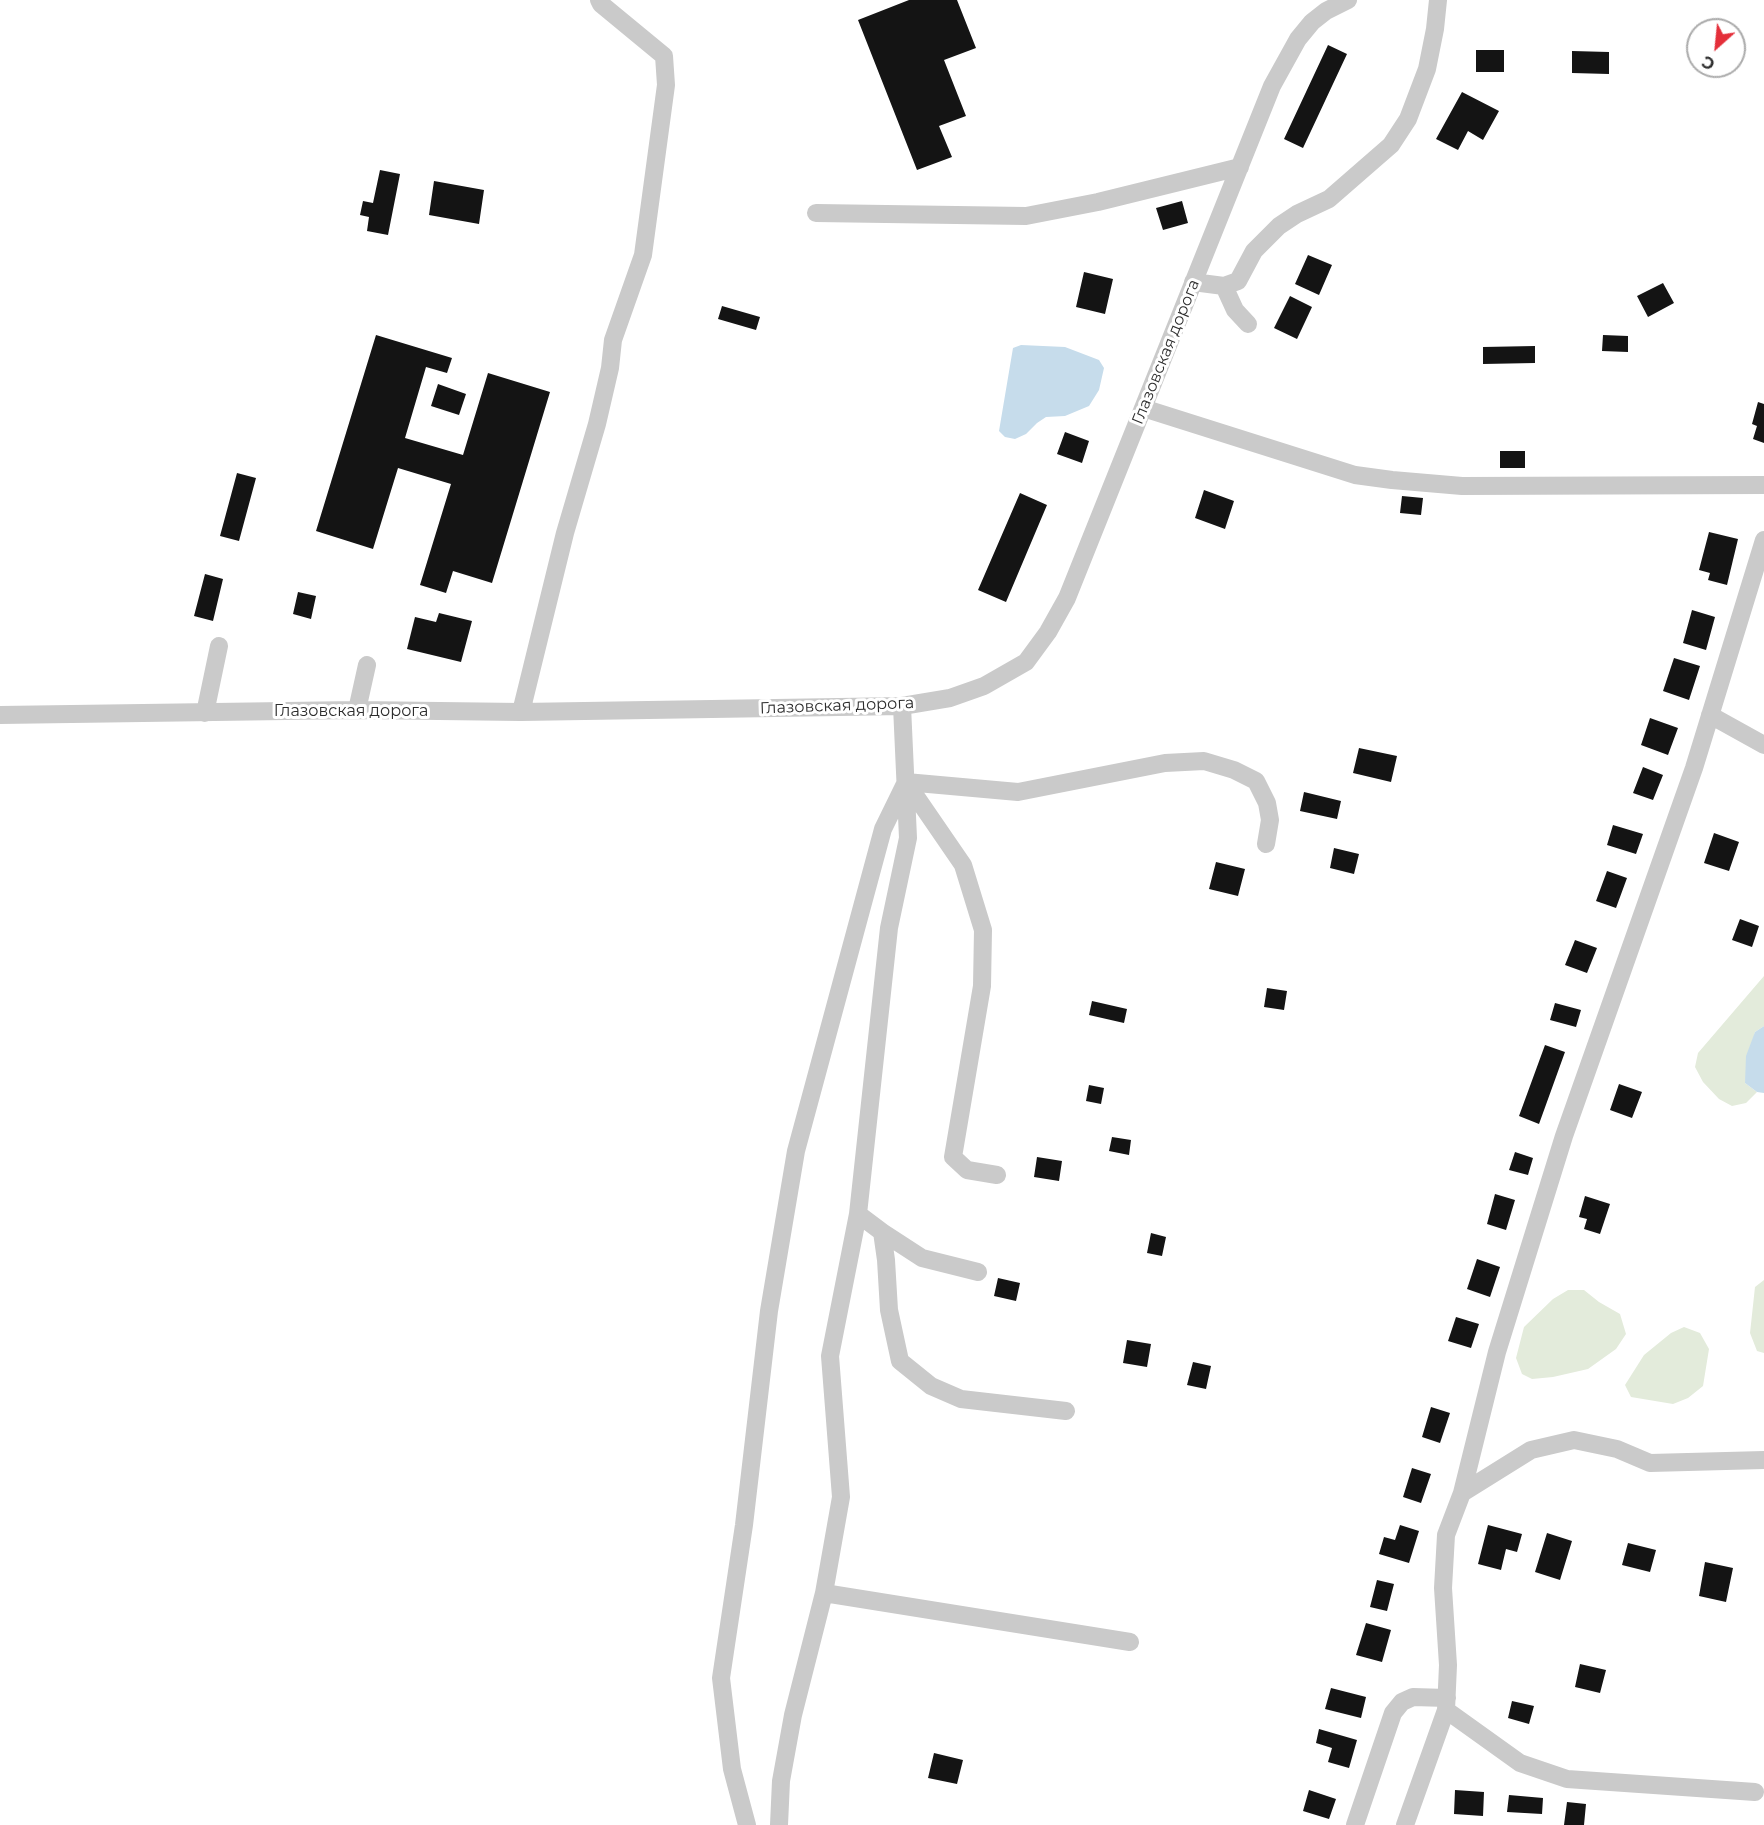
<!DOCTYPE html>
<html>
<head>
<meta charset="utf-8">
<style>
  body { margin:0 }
  #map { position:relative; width:1764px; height:1825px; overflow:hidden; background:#fff; font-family:Montserrat,sans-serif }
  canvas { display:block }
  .north { position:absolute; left:1686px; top:18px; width:60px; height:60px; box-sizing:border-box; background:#fff; border:2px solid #ababab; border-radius:50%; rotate:207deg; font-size:16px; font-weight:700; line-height:24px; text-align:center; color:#2d2d2d }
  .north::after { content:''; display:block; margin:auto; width:21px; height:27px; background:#e42f3a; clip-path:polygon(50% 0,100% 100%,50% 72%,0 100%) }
</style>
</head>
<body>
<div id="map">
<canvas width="1764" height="1825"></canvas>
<div class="north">С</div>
</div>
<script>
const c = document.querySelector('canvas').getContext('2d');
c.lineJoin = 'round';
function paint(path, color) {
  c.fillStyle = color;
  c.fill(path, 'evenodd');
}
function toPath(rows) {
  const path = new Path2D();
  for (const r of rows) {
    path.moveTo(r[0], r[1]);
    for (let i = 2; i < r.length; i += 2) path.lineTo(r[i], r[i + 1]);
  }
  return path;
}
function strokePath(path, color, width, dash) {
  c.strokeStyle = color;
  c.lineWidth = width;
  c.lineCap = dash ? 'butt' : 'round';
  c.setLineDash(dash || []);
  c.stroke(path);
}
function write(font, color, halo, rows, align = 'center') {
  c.font = font + ' Montserrat,sans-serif';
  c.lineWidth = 6;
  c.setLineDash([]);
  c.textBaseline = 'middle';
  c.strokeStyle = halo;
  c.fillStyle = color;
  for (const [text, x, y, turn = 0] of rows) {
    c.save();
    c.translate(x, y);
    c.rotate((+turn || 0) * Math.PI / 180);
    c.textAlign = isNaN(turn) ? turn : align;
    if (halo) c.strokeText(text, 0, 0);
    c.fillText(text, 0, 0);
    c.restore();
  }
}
paint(toPath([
  [1764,976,1764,1026,1755,1032,1745,1083,1757,1092,1746,1103,1732,1106,1719,1099,1703,1082,1695,1067,1698,1053],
  [1764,1280,1764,1353,1757,1351,1750,1333,1755,1287],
  [1568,1290,1584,1290,1599,1302,1620,1314,1626,1334,1616,1349,1588,1369,1553,1377,1532,1379,1522,1374,1516,1358,1524,1327,1553,1299],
  [1684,1327,1700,1333,1709,1349,1703,1386,1688,1398,1673,1404,1631,1397,1625,1385,1644,1355,1671,1333]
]), '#e3ebdb');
paint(toPath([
  [1021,345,1065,347,1099,360,1104,368,1099,390,1089,406,1065,416,1046,417,1037,423,1026,434,1015,439,1005,437,999,431,1013,348],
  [1764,1026,1764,1093,1757,1092,1745,1083,1746,1056,1755,1032]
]), '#c6dceb');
paint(toPath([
  [909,0,957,0,976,48,944,60,966,116,939,126,952,157,917,170,858,20],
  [1328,45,1347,54,1303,148,1284,139],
  [1476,50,1504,50,1504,72,1476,72],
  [1572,51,1609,52,1609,74,1572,73],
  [1462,92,1499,111,1483,140,1468,131,1458,150,1436,139],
  [380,170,400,174,388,235,367,231,369,217,360,215,363,201,373,203],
  [434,181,484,190,479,224,429,215],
  [1182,201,1188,223,1163,230,1156,208],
  [1308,255,1332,265,1319,295,1295,284],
  [1084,272,1113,279,1105,314,1076,307],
  [1663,283,1674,303,1648,317,1637,296],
  [1290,296,1312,307,1297,339,1274,328],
  [722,306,760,317,756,330,718,319],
  [376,335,452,358,447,373,426,367,405,438,463,455,488,373,550,392,492,583,453,571,446,593,420,585,451,484,398,468,373,549,316,531],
  [1603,335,1628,336,1628,352,1602,351],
  [1535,346,1535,363,1483,364,1483,347],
  [438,384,466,394,459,415,431,406],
  [1758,402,1764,404,1764,443,1753,439,1757,426,1752,424],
  [1065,432,1089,441,1082,463,1057,454],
  [1500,451,1525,451,1525,468,1500,468],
  [237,473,256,478,239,541,220,536],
  [1204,490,1234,501,1225,529,1195,518],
  [1020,493,1047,505,1006,602,978,590],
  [1402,496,1423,498,1421,515,1400,513],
  [1709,532,1738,539,1727,585,1708,580,1710,573,1699,570],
  [205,574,223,579,213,621,194,616],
  [298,592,316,596,311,619,293,614],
  [1692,610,1715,617,1706,650,1683,643],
  [439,613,472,621,461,662,407,649,415,617,436,622],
  [1674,658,1700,666,1689,700,1663,691],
  [1650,718,1678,728,1668,755,1641,745],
  [1359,748,1397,756,1391,782,1353,773],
  [1643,767,1663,775,1653,800,1633,793],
  [1304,792,1341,801,1337,819,1300,811],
  [1613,825,1643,834,1636,854,1607,845],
  [1714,833,1739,842,1729,871,1704,863],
  [1334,848,1359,854,1354,874,1330,868],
  [1216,862,1245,869,1238,896,1209,889],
  [1607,871,1627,878,1616,908,1596,901],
  [1740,919,1759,926,1752,947,1732,940],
  [1575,940,1597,948,1587,973,1565,965],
  [1267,988,1287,991,1284,1010,1264,1007],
  [1092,1001,1127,1009,1124,1023,1089,1015],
  [1555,1003,1581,1010,1576,1027,1550,1020],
  [1545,1045,1565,1052,1539,1124,1519,1116],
  [1619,1084,1642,1092,1632,1118,1610,1110],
  [1089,1085,1104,1088,1101,1104,1086,1101],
  [1112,1137,1131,1140,1129,1155,1109,1151],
  [1515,1152,1533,1158,1528,1175,1509,1170],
  [1037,1157,1062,1161,1059,1181,1034,1177],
  [1495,1194,1515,1200,1506,1230,1487,1224],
  [1585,1196,1610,1204,1600,1234,1584,1229,1587,1219,1579,1217],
  [1151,1233,1166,1237,1162,1256,1147,1253],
  [1477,1259,1500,1267,1490,1297,1467,1289],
  [998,1278,1020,1283,1016,1301,994,1296],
  [1456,1317,1479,1324,1471,1348,1448,1341],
  [1127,1340,1151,1344,1147,1367,1123,1363],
  [1193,1362,1211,1366,1206,1389,1187,1385],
  [1431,1407,1450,1413,1440,1443,1422,1437],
  [1412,1468,1431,1474,1421,1503,1403,1497],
  [1400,1525,1419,1531,1409,1563,1379,1554,1384,1537,1395,1540],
  [1488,1525,1522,1534,1517,1552,1506,1549,1501,1570,1478,1564],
  [1547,1533,1572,1541,1560,1580,1535,1572],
  [1628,1543,1656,1550,1650,1572,1622,1565],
  [1705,1562,1733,1568,1726,1602,1699,1596],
  [1377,1580,1394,1584,1387,1611,1370,1607],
  [1366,1623,1391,1630,1382,1662,1356,1655],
  [1580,1664,1606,1670,1600,1693,1575,1687],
  [1331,1688,1366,1697,1361,1718,1325,1709],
  [1512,1701,1534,1706,1529,1724,1508,1718],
  [1319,1729,1357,1740,1349,1768,1328,1762,1332,1748,1316,1743],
  [934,1753,963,1760,957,1784,928,1778],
  [1309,1790,1336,1799,1329,1819,1303,1811],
  [1455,1790,1484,1792,1483,1816,1454,1814],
  [1509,1795,1543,1798,1542,1814,1507,1812],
  [1567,1802,1586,1804,1584,1825,1564,1825]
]), '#141414');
strokePath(toPath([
  [816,213,1026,216,1098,202,1240,167],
  [1193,282,1224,286,1238,281,1254,251,1279,226,1297,214,1329,199,1391,145,1408,119,1427,69,1435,29,1438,0],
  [1224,286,1235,310,1248,324],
  [1143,408,1355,475,1392,480,1462,486,1764,485],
  [357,710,367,665],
  [521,712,565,533,597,424,610,368,613,340,643,255,666,85,664,56,601,4,599,0],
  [205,713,219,646],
  [0,715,357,710,521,712,902,706,950,698,984,686,1026,662,1048,632,1067,598,1272,86,1298,39,1312,22,1326,11,1348,0],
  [1710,715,1764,745],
  [906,782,963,865,983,930,982,986,953,1157,967,1170,997,1175],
  [906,782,1018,792,1165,763,1204,761,1234,770,1256,781,1267,803,1270,820,1266,844],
  [858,1214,882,1232,886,1260,889,1310,900,1361,931,1386,961,1399,1066,1411],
  [882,1232,922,1258,978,1272],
  [1462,1493,1531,1450,1574,1440,1617,1449,1650,1463,1764,1460],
  [824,1593,1130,1642],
  [1446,1710,1520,1763,1567,1779,1755,1792],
  [747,1825,732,1769,721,1678,744,1525,769,1311,796,1151,883,829,905,784],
  [779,1825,781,1781,793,1715,824,1593,841,1497,830,1356,858,1214,889,928,908,838,902,706],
  [1355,1825,1393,1713,1402,1702,1413,1697,1447,1698],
  [1405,1825,1446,1710,1448,1665,1443,1588,1446,1535,1462,1493,1497,1352,1564,1136,1694,768,1764,540]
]), '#cacaca', 18);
write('16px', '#2d2d2d', '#fff', [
  ["Глазовская дорога",1166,352,-68],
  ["Глазовская дорога",837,706,-2],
  ["Глазовская дорога",351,711]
]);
</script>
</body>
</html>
